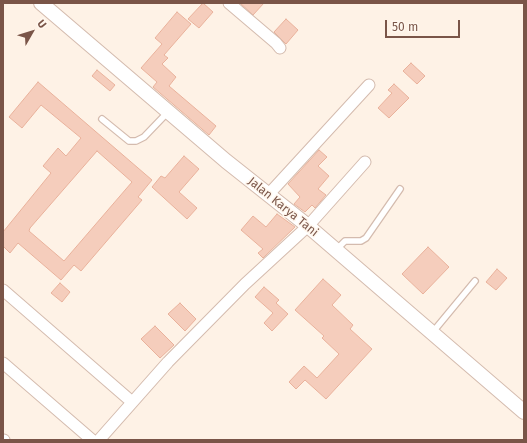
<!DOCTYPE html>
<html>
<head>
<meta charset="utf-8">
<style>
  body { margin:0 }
  #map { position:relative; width:527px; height:443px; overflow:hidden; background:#fef2e6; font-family:"Fira Sans",sans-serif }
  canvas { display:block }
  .frame { position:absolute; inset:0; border:4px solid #7a5548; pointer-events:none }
  .north { position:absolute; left:12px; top:12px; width:40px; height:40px; -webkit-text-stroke:3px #fff7ee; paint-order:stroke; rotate:51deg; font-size:11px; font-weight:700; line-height:16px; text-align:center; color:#7a5548 }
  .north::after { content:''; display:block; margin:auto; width:14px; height:18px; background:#7a5548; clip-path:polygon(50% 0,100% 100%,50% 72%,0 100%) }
  .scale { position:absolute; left:385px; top:20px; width:75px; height:18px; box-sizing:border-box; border:2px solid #7a5548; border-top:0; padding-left:5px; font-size:12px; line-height:14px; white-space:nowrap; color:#7a5548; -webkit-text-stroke:3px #fff7ee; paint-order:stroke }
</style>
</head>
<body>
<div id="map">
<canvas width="527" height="443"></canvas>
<div class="frame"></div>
<div class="north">U</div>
<div class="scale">50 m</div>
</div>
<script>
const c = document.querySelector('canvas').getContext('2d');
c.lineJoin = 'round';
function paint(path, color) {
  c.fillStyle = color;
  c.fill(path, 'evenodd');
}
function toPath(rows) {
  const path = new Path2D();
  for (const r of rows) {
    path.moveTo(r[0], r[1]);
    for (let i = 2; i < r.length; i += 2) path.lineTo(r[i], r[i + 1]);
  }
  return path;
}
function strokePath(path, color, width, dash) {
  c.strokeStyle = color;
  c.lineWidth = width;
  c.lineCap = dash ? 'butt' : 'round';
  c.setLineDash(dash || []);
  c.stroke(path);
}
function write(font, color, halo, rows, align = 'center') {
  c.font = font + ' "Fira Sans",sans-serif';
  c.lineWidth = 3;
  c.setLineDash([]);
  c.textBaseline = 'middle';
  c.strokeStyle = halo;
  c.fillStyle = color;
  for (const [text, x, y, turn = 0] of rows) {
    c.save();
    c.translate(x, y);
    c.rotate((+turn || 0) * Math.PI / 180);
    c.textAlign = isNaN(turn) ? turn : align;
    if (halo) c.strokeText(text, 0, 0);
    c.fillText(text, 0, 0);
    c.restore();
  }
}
const building = toPath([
  [203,3,213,12,199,28,188,19,203,3],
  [240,3,264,3,253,15,240,3],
  [177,12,191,24,164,55,168,58,162,64,176,77,169,86,216,126,209,135,153,87,157,82,141,68,162,44,155,38,177,12],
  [286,19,298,30,286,44,274,32,286,19],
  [411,63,425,76,417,84,403,71,411,63],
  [97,70,115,85,110,91,92,76,97,70],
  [38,82,152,180,138,197,142,200,81,271,74,265,61,280,18,243,10,253,3,246,3,232,51,173,43,166,58,148,66,156,81,138,41,105,22,128,9,117,38,82],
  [97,151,132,182,64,261,29,231,30,228,97,151],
  [394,84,409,98,389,118,378,108,392,93,388,90,394,84],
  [319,150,327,157,318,166,329,176,318,189,326,195,315,208,312,205,305,212,294,204,300,197,288,184,319,150],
  [184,156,199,169,179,192,197,208,187,219,152,187,161,176,165,178,184,156],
  [277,214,295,227,263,258,258,253,263,249,241,230,253,216,266,227,277,214],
  [428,247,449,267,423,294,402,274,428,247],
  [497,269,507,278,496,290,486,282,497,269],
  [323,279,341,295,332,305,353,325,350,329,372,349,326,399,305,380,296,389,289,382,304,366,317,378,339,354,322,338,324,336,295,310,323,279],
  [60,283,70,292,62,302,51,293,60,283],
  [264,287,279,300,276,303,288,314,272,331,264,323,273,313,255,297,264,287],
  [180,303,196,319,185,331,168,314,180,303],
  [155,326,174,345,160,358,141,339,155,326]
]);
paint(building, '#f5cdbc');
strokePath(building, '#e9b19b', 1);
const service = toPath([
  [102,119,129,141,136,141,144,137,168,112],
  [336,250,345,241,361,241,366,238,400,189],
  [432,333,475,281]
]);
const minor = toPath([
  [229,3,276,43,280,48],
  [268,195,369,85],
  [3,290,132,402],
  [3,363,92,440],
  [3,440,4,440],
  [99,440,168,362,245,284,308,226,365,162]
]);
const tertiary = toPath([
  [41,3,226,161,308,226,524,412]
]);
strokePath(service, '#d4bbae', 8);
strokePath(minor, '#d4bbae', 13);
strokePath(tertiary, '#d4bbae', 16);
strokePath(service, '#fff', 5.5);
strokePath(minor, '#fff', 11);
strokePath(tertiary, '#fff', 14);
write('12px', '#7a5548', '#fff7ee', [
  ["Jalan Karya Tani",283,207,39]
]);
</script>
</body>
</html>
